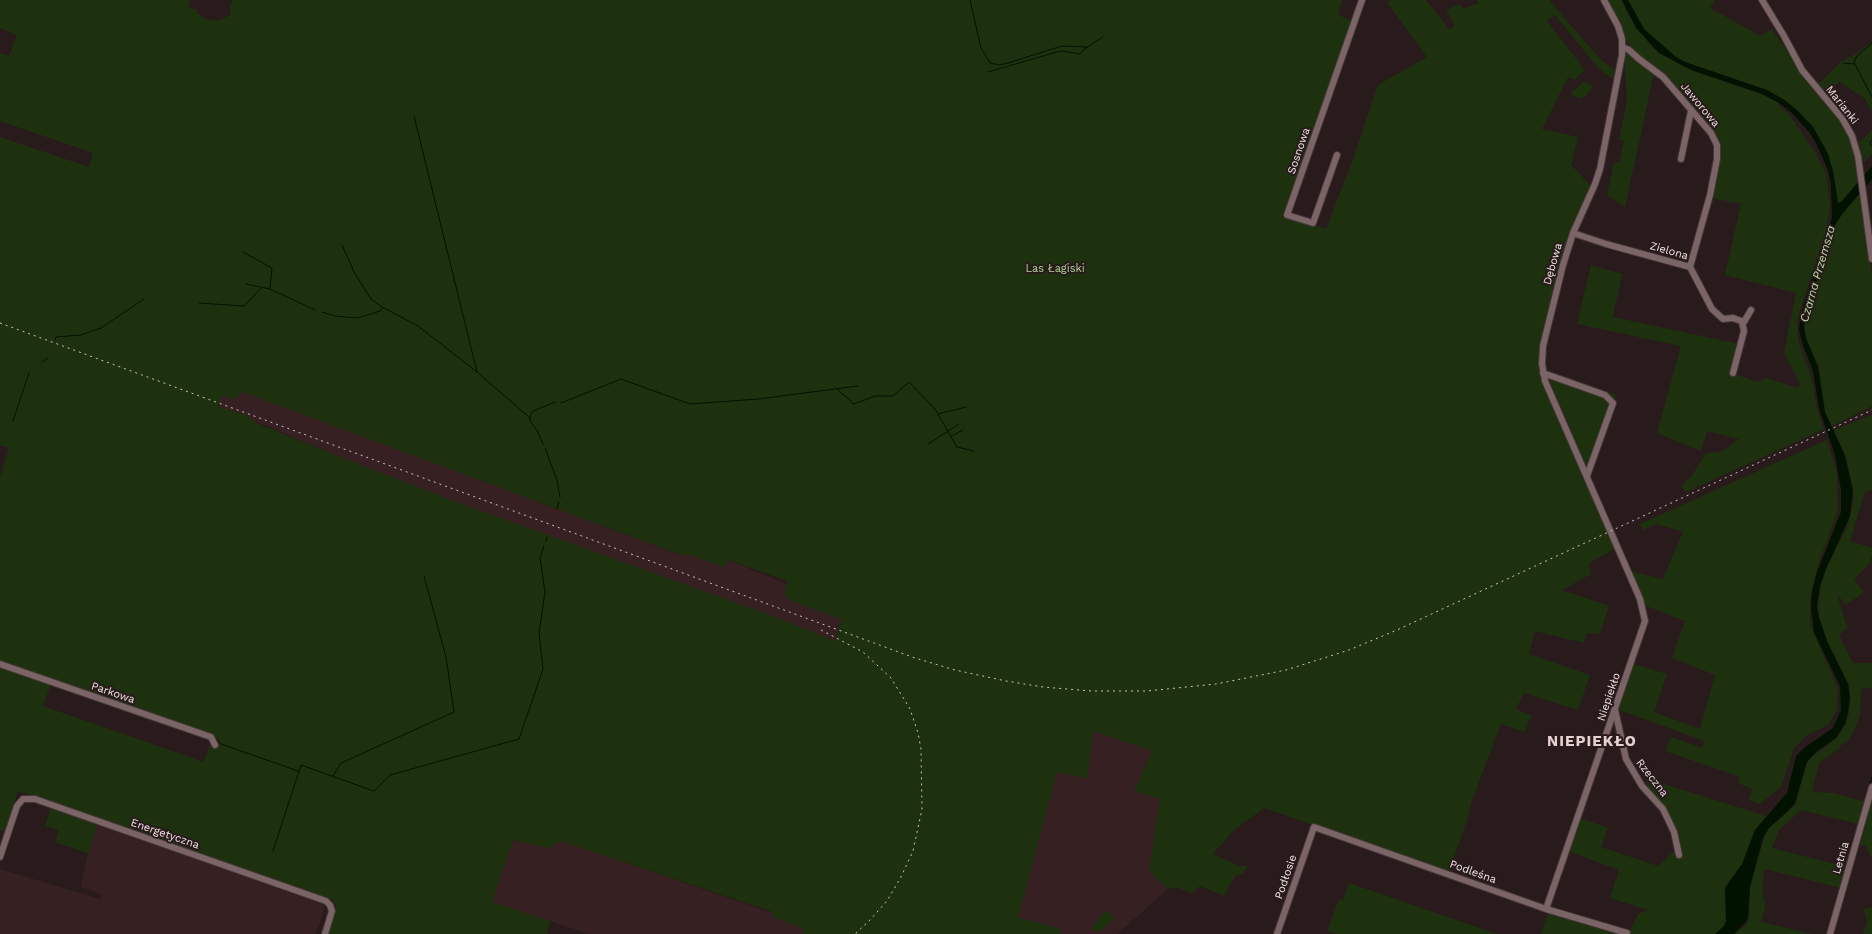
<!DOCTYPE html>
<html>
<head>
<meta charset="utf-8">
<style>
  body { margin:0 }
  canvas { display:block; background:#291a1b }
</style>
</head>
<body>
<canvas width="1872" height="934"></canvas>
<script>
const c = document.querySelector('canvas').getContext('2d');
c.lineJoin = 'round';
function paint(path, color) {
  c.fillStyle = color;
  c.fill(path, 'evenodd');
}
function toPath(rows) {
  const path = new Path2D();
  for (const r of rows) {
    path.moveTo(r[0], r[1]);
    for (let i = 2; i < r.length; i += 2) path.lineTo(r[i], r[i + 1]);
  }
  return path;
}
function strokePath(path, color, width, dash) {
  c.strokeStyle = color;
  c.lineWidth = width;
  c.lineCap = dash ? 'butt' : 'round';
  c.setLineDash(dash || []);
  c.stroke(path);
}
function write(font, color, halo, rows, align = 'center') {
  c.font = font + ' "Work Sans",sans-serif';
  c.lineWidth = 4;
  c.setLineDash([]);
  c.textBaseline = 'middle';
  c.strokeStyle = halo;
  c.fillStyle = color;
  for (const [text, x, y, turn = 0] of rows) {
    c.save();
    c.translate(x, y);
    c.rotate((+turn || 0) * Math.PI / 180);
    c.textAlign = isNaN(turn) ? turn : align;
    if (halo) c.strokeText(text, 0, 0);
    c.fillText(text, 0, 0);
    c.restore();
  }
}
paint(toPath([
  [243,392,683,556,685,553,724,567,729,560,786,584,785,595,792,601,841,619,835,641,770,615,462,504,348,460,218,406,222,396],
  [1093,731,1152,750,1134,791,1160,799,1149,871,1168,889,1117,934,1062,934,1059,928,1018,918,1057,772],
  [97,825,324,905,322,917,315,934,0,934,0,869,100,899,102,894,81,887,88,852],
  [513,840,549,848,561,841,773,913,803,928,803,934,589,934,492,902]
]), '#362021');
paint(toPath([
  [0,0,190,0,188,8,196,9,197,13,208,20,220,20,231,14,230,5,233,0,1342,0,1338,15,1353,21,1285,215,1326,229,1353,159,1378,85,1427,57,1387,2,1392,0,1426,0,1450,30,1455,26,1446,10,1460,4,1463,9,1479,3,1477,0,1549,0,1602,61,1617,71,1615,80,1605,74,1594,63,1555,15,1547,21,1585,70,1574,80,1568,77,1542,129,1578,137,1571,165,1591,186,1564,248,1539,348,1539,368,1616,548,1591,562,1589,565,1591,574,1562,590,1609,606,1600,634,1587,633,1584,643,1535,631,1529,654,1590,675,1578,710,1524,693,1516,709,1531,715,1525,732,1501,724,1472,800,1467,820,1449,872,1264,808,1232,832,1213,854,1240,866,1248,866,1242,874,1236,875,1224,896,1200,886,1192,893,1176,887,1168,889,1149,871,1160,799,1134,791,1152,751,1093,731,1087,778,1057,772,1018,918,1059,928,1062,934,803,934,803,928,773,917,773,912,561,841,549,848,513,840,492,902,550,921,547,934,327,934,336,907,333,900,18,791,5,832,0,830,0,666,51,684,43,706,204,762,213,735,0,663,0,477,9,448,0,445,0,137,89,167,93,153,0,121,0,53,9,56,17,35,0,28],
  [243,392,684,556,685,553,724,567,729,560,787,581,784,595,792,601,841,619,835,641,770,615,462,504,348,460,261,425,244,415,218,406,222,396,234,399],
  [1606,0,1622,0,1626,12,1651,46,1659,53,1691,70,1762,94,1779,103,1778,105,1788,113,1815,152,1826,173,1830,207,1826,230,1797,320,1798,340,1811,375,1818,413,1824,429,1686,492,1681,486,1691,477,1706,453,1722,452,1739,439,1707,431,1701,451,1657,433,1681,346,1577,324,1591,265,1622,274,1613,317,1739,344,1732,373,1757,382,1766,378,1798,388,1800,384,1784,353,1796,293,1725,275,1741,204,1711,198,1719,150,1689,104,1668,77,1644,60,1625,39,1617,17],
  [1628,0,1715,0,1710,8,1761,36,1772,29,1811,86,1840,120,1849,137,1855,158,1858,182,1841,202,1838,203,1833,171,1825,147,1813,127,1797,110,1783,99,1767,90,1685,62,1676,57,1644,29],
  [1872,42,1872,112,1864,98,1840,82,1824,94,1817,85,1842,61,1856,54],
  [1624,51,1629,52,1658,75,1653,78,1625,207,1607,195,1614,162,1619,163,1624,141,1619,140,1627,99],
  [1584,81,1593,86,1586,96,1580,99,1570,94],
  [1872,131,1872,153,1864,163,1859,142],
  [1860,193,1872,274,1872,406,1832,426,1825,412,1819,367,1807,342,1804,326,1807,314,1835,225,1840,216],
  [1545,370,1617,395,1611,405,1587,470],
  [1872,415,1872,490,1867,491,1864,494,1850,541,1872,548,1872,555,1869,564,1854,579,1864,592,1846,605,1837,594,1846,625,1848,627,1839,635,1853,663,1872,663,1872,688,1861,689,1860,715,1854,731,1846,743,1842,744,1839,749,1819,763,1812,792,1834,793,1866,802,1859,824,1801,810,1780,829,1776,837,1772,848,1847,867,1841,888,1765,869,1763,878,1763,899,1765,900,1765,908,1761,922,1812,934,1735,934,1747,924,1749,919,1750,887,1764,838,1769,828,1796,804,1803,774,1808,760,1836,739,1846,724,1849,713,1850,697,1849,684,1827,641,1819,617,1818,606,1821,586,1826,569,1847,527,1854,500,1852,485,1846,456,1834,430],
  [1827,440,1837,474,1838,511,1818,564,1810,597,1810,624,1838,689,1837,710,1828,725,1807,735,1794,748,1781,787,1760,804,1749,800,1752,789,1738,783,1740,777,1665,751,1671,737,1702,748,1704,741,1617,709,1633,664,1667,674,1654,712,1700,729,1715,675,1672,658,1685,621,1644,605,1630,571,1663,579,1683,532,1657,524,1642,530,1640,524],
  [1648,779,1766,816,1755,830,1742,864,1725,887,1726,921,1724,926,1715,934,1628,934,1638,914,1648,910,1610,898,1619,870,1568,851,1580,818,1608,828,1601,847,1658,866,1679,847,1667,813,1646,785],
  [1872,801,1872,859,1866,846,1860,845],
  [51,807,97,825,88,853,55,842,59,830,45,826],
  [1349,883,1497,934,1337,934,1327,931,1339,899,1343,900],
  [1872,907,1872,934,1863,934,1867,922,1863,909],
  [1107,911,1114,917,1114,919,1099,932,1091,929,1104,912],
  [1548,913,1559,914,1622,934,1541,934]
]), '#1d310e');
paint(toPath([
  [1622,0,1628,0,1644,29,1676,57,1685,62,1767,90,1783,99,1797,110,1813,127,1828,154,1833,171,1838,203,1841,202,1872,166,1872,179,1843,213,1835,225,1806,314,1804,327,1806,338,1818,367,1825,412,1845,456,1853,490,1850,516,1826,569,1820,586,1817,606,1819,617,1827,641,1848,684,1850,697,1848,713,1845,724,1836,738,1816,752,1807,762,1795,803,1787,812,1769,828,1763,838,1750,887,1748,918,1745,923,1734,934,1715,934,1724,926,1726,921,1725,888,1742,864,1755,830,1787,793,1796,756,1804,748,1833,728,1841,710,1840,686,1814,633,1811,607,1812,591,1817,572,1841,512,1841,490,1835,455,1819,409,1813,371,1803,345,1799,331,1800,320,1804,304,1832,218,1831,185,1828,170,1816,143,1809,132,1792,113,1779,103,1762,94,1691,70,1659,53,1636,28]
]), '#021200');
strokePath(toPath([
  [970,0,981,48,990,63,999,65,1008,63,1062,46,1087,47],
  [1872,43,1857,56,1854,62,1872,97],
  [1843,63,1854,64],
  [988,72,1057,52,1063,51,1080,54,1083,50,1103,37],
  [414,116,477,372],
  [1871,145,1870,142,1872,140],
  [342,245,355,274,371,299,382,307,418,326,477,372,530,418],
  [243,252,272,268,270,288],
  [246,284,270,289,315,310],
  [199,303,244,306,261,288],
  [322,312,335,316,358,318,380,311,382,308],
  [55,340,56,337,81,335,101,328,144,299],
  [42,362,48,358],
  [837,389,854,404,875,396,893,396,909,382,935,409,957,447,974,451],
  [561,403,621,379,690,404,758,399,858,386],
  [938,414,966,407],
  [13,421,29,373],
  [951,436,963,430],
  [543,444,538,432,530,421,530,416,533,411,555,402],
  [928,444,959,424],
  [545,448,557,480,560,497],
  [557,508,559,502],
  [546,541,547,537],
  [34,673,113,700],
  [213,735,221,744,298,771],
  [333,776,341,763,454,712,446,657,424,576],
  [1869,786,1872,777],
  [273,851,301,765,374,791,390,775,519,739,543,669,539,633,545,592,540,558,544,546],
  [1846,866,1849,857],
  [1845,869,1846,867],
  [1843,876,1845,871],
  [1840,888,1842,879],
  [1833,912,1837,897],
  [1831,920,1832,916]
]), '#021200', 1);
const minor = toPath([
  [1762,0,1784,36,1802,70,1842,118,1852,136,1858,156,1872,259],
  [1622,47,1629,50,1639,59,1663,77,1711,133,1717,145,1717,159,1710,195,1690,267],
  [1337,155,1313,223,1287,215,1362,0],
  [1681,159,1691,111],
  [1573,233,1606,244,1690,267,1712,309,1723,319,1733,318,1744,322,1751,310],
  [1543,373,1605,395,1613,403,1587,476],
  [1733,373,1744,331,1742,322],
  [0,664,211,737,215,745],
  [1615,710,1626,759,1642,786,1663,809,1674,832,1679,855],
  [0,857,17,806,23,799,35,799,326,901,330,905,332,911,325,934],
  [1546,909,1645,621,1640,599,1545,381,1542,364,1543,346,1563,265,1573,233,1595,184,1600,169,1622,55,1622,39,1618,26,1604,0],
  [1277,934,1314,827,1546,909,1627,933],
  [1830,934,1872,787]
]);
strokePath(minor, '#453637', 8);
strokePath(minor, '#7a6466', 6);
strokePath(toPath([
  [0,323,915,658,955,670,1006,681,1043,687,1091,691,1147,691,1216,684,1286,670,1349,650,1397,630,1872,410],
  [821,630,863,652,891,678,910,709,918,733,921,749,922,809,913,851,901,877,887,901,869,921,855,934]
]), '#cdc1c2', 1, [2, 4]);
write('11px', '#efe3e4', '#291a1b', [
  ["Jaworowa",1700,105,50],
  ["Marianki",1842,105,52],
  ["Sosnowa",1299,151,-71],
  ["Zielona",1669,251,16],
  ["Dębowa",1553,264,-74],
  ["Parkowa",113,693,19],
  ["Niepiekło",1609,697,-71],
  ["Rzeczna",1652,778,52],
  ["Energetyczna",165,834,19],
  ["Letnia",1841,858,-74],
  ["Podleśna",1473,872,20],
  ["Podłosie",1286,877,-71]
]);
write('11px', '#afd698', '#291a1b', [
  ["Las Łagiski",1055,269]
]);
write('italic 12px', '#b3da9c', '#291a1b', [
  ["Czarna Przemsza",1818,274,-74]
]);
c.letterSpacing = '1px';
write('bold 15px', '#e6d0d1', '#291a1b', [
  ["NIEPIEKŁO",1592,742]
]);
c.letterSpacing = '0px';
</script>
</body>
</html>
